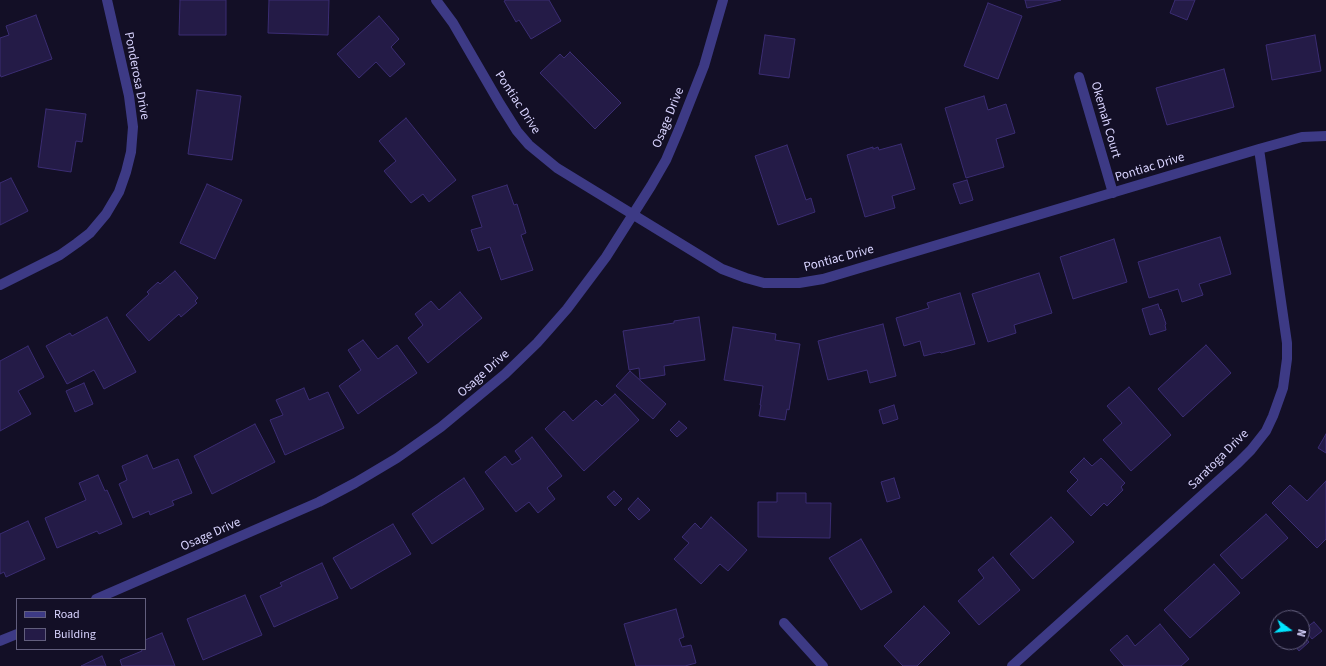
<!DOCTYPE html>
<html>
<head>
<meta charset="utf-8">
<style>
  body { margin:0 }
  #map { position:relative; width:1326px; height:666px; overflow:hidden; background:#130f26; font-family:"Source Sans 3",sans-serif }
  canvas { display:block }
  .legend { position:absolute; left:16px; top:598px; width:130px; height:52px; box-sizing:border-box; background:#130f26; border:1px solid #625e7d; margin:0; padding:5px 7px; list-style:none; font-size:12px; color:#d9d4ff }
  .legend li { display:flex; align-items:center; gap:8px; height:20px }
  .legend b { width:20px; border:1px solid #625e7d }
  .north { position:absolute; left:1270px; top:610px; width:40px; height:40px; box-sizing:border-box; background:#130f26; border:1px solid #625e7d; border-radius:50%; rotate:105deg; font-size:11px; font-weight:700; line-height:16px; text-align:center; color:#d9d4ff }
  .north::after { content:''; display:block; margin:auto; width:14px; height:18px; background:#00e5ff; clip-path:polygon(50% 0,100% 100%,50% 72%,0 100%) }
</style>
</head>
<body>
<div id="map">
<canvas width="1326" height="666"></canvas>
<ul class="legend">
<li><b style="height:5px;background:#3d3a85"></b>Road</li>
<li><b style="height:11px;background:#241b47"></b>Building</li>
</ul>
<div class="north">N</div>
</div>
<script>
const c = document.querySelector('canvas').getContext('2d');
c.lineJoin = 'round';
function paint(path, color) {
  c.fillStyle = color;
  c.fill(path, 'evenodd');
}
function toPath(rows) {
  const path = new Path2D();
  for (const r of rows) {
    path.moveTo(r[0], r[1]);
    for (let i = 2; i < r.length; i += 2) path.lineTo(r[i], r[i + 1]);
  }
  return path;
}
function strokePath(path, color, width, dash) {
  c.strokeStyle = color;
  c.lineWidth = width;
  c.lineCap = dash ? 'butt' : 'round';
  c.setLineDash(dash || []);
  c.stroke(path);
}
function write(font, color, halo, rows, align = 'center') {
  c.font = font + ' "Source Sans 3",sans-serif';
  c.lineWidth = 3;
  c.setLineDash([]);
  c.textBaseline = 'middle';
  c.strokeStyle = halo;
  c.fillStyle = color;
  for (const [text, x, y, turn = 0] of rows) {
    c.save();
    c.translate(x, y);
    c.rotate((+turn || 0) * Math.PI / 180);
    c.textAlign = isNaN(turn) ? turn : align;
    if (halo) c.strokeText(text, 0, 0);
    c.fillText(text, 0, 0);
    c.restore();
  }
}
const building = toPath([
  [180,0,226,0,226,35,179,35,180,0],
  [269,0,329,0,328,35,268,33,269,0],
  [506,0,549,0,561,21,531,39,519,20,516,22,504,1,506,0],
  [1025,0,1061,0,1027,8,1025,0],
  [1175,0,1195,0,1187,20,1170,13,1175,0],
  [988,3,1022,16,998,79,964,66,988,3],
  [36,15,52,59,1,77,0,74,0,38,9,35,6,26,36,15],
  [379,16,399,39,391,47,405,64,390,77,376,62,359,78,337,54,379,16],
  [765,35,795,39,789,78,759,74,765,35],
  [1315,35,1321,71,1272,80,1266,45,1315,35],
  [570,52,621,103,595,129,540,73,560,54,564,58,570,52],
  [1224,69,1234,107,1167,125,1156,88,1224,69],
  [197,90,241,96,232,160,188,154,197,90],
  [984,96,988,110,1006,104,1015,133,996,139,1004,167,966,178,945,108,984,96],
  [46,109,86,114,82,142,76,141,71,172,38,167,46,109],
  [406,118,456,180,429,202,423,194,411,203,384,171,396,161,379,141,406,118],
  [901,144,915,189,892,196,895,208,865,217,847,155,873,147,873,149,878,147,879,150,901,144],
  [787,145,806,200,811,198,815,212,778,225,755,156,787,145],
  [11,178,28,211,0,225,0,183,11,178],
  [967,180,973,200,960,204,953,184,967,180],
  [207,184,242,200,215,259,180,243,207,184],
  [507,185,514,205,517,204,526,233,521,235,533,270,501,280,490,247,478,251,471,230,482,227,472,196,507,185],
  [1220,237,1231,274,1199,284,1203,295,1182,302,1178,289,1149,298,1138,262,1220,237],
  [1114,239,1127,282,1073,299,1060,257,1114,239],
  [175,271,198,298,195,301,197,303,181,317,179,314,149,341,126,315,149,294,147,292,158,282,160,284,175,271],
  [1039,273,1052,313,1014,325,1016,333,988,342,972,294,1039,273],
  [460,292,482,318,428,363,408,338,423,325,415,314,431,301,439,310,460,292],
  [960,293,975,344,941,353,940,352,924,356,920,341,904,346,896,318,929,308,927,303,960,293],
  [1158,304,1160,310,1161,309,1166,324,1165,325,1166,330,1150,335,1142,309,1158,304],
  [107,317,136,372,104,389,94,370,67,384,46,346,70,333,72,336,107,317],
  [699,317,705,360,664,366,665,375,640,379,639,368,629,370,623,331,674,323,674,321,699,317],
  [883,324,896,376,870,383,867,370,828,380,818,341,883,324],
  [733,327,776,334,775,340,800,344,789,410,787,409,785,420,759,416,761,405,760,405,763,386,724,380,733,327],
  [363,340,378,359,397,345,417,373,358,414,339,386,361,370,348,350,363,340],
  [1206,345,1231,373,1183,417,1158,389,1206,345],
  [28,346,44,377,18,391,31,414,0,431,0,361,28,346],
  [630,371,666,404,653,419,616,386,630,371],
  [84,383,93,404,75,412,66,391,84,383],
  [1129,387,1171,435,1131,471,1103,440,1122,423,1107,406,1129,387],
  [304,388,309,400,328,392,344,428,285,455,270,420,283,415,276,400,304,388],
  [615,394,639,420,584,471,545,429,564,411,573,421,596,400,602,406,615,394],
  [894,405,898,419,883,424,879,410,894,405],
  [679,421,687,428,677,437,670,430,679,421],
  [255,424,275,462,212,494,194,456,255,424],
  [1326,434,1326,453,1318,448,1326,434],
  [532,437,562,476,547,488,555,499,538,513,529,502,516,512,485,472,505,456,512,465,521,459,515,451,532,437],
  [147,455,153,469,178,459,192,493,172,501,174,505,150,515,149,511,133,518,119,484,127,480,122,466,147,455],
  [1084,458,1092,466,1101,458,1125,483,1121,487,1123,490,1107,506,1104,503,1091,516,1067,491,1078,480,1070,472,1084,458],
  [98,475,105,491,107,490,122,524,99,534,97,531,57,548,45,518,86,500,79,483,98,475],
  [464,478,484,509,432,544,412,514,464,478],
  [894,478,900,498,887,502,881,482,894,478],
  [1326,481,1326,539,1317,548,1272,503,1290,485,1307,501,1326,481],
  [614,491,622,499,615,506,607,497,614,491],
  [777,493,806,493,806,503,831,503,830,538,758,537,758,502,777,502,777,493],
  [638,498,650,510,639,520,628,509,638,498],
  [1266,514,1288,538,1242,579,1220,555,1266,514],
  [711,517,747,550,728,571,720,564,701,584,674,559,689,543,682,537,695,523,701,529,711,517],
  [1051,517,1074,542,1033,579,1010,554,1051,517],
  [28,521,45,559,6,577,4,572,0,574,0,534,28,521],
  [393,524,411,554,351,589,333,558,393,524],
  [861,539,892,592,861,610,829,558,861,539],
  [993,557,1020,590,979,625,958,601,984,578,978,570,993,557],
  [322,563,338,598,274,627,260,596,282,586,280,583,322,563],
  [1214,564,1240,593,1190,638,1164,610,1214,564],
  [245,595,262,635,203,660,187,619,245,595],
  [924,606,950,633,917,666,903,666,884,646,924,606],
  [676,609,684,637,679,639,682,647,691,645,696,663,685,666,636,666,624,624,676,609],
  [1314,622,1322,631,1312,639,1304,629,1314,622],
  [1160,624,1189,659,1181,666,1124,666,1110,650,1127,635,1135,646,1160,624],
  [162,633,175,666,122,666,120,660,142,651,141,649,145,649,145,640,162,633],
  [1302,634,1309,642,1299,651,1292,642,1302,642,1302,634],
  [102,656,106,666,81,666,102,656]
]);
paint(building, '#241b47');
strokePath(building, '#3b2d73', 1);
strokePath(toPath([
  [436,0,453,23,500,104,517,131,529,145,557,168,722,269,746,278,764,283,799,283,823,279,1259,149,1302,137,1326,136],
  [1079,77,1113,193],
  [0,285,60,255,77,243,90,233,106,214,119,192,126,172,131,152,133,127,129,96,107,0],
  [96,599,319,502,355,483,397,458,441,427,505,374,537,343,567,309,606,257,651,186,666,160,680,127,704,66,723,0],
  [784,623,823,666],
  [0,641,17,634],
  [1012,666,1238,463,1251,450,1266,431,1273,416,1283,388,1287,359,1287,343,1259,149]
]), '#3d3a85', 10);
write('13px', '#d9d4ff', '#130f26', [
  ["Ponderosa Drive",136,76,79],
  ["Pontiac Drive",517,103,57],
  ["Osage Drive",669,118,-68],
  ["Okemah Court",1105,120,74],
  ["Pontiac Drive",1150,168,-17],
  ["Pontiac Drive",839,259,-15],
  ["Osage Drive",484,374,-42],
  ["Saratoga Drive",1219,460,-45],
  ["Osage Drive",211,535,-24]
]);
</script>
</body>
</html>
